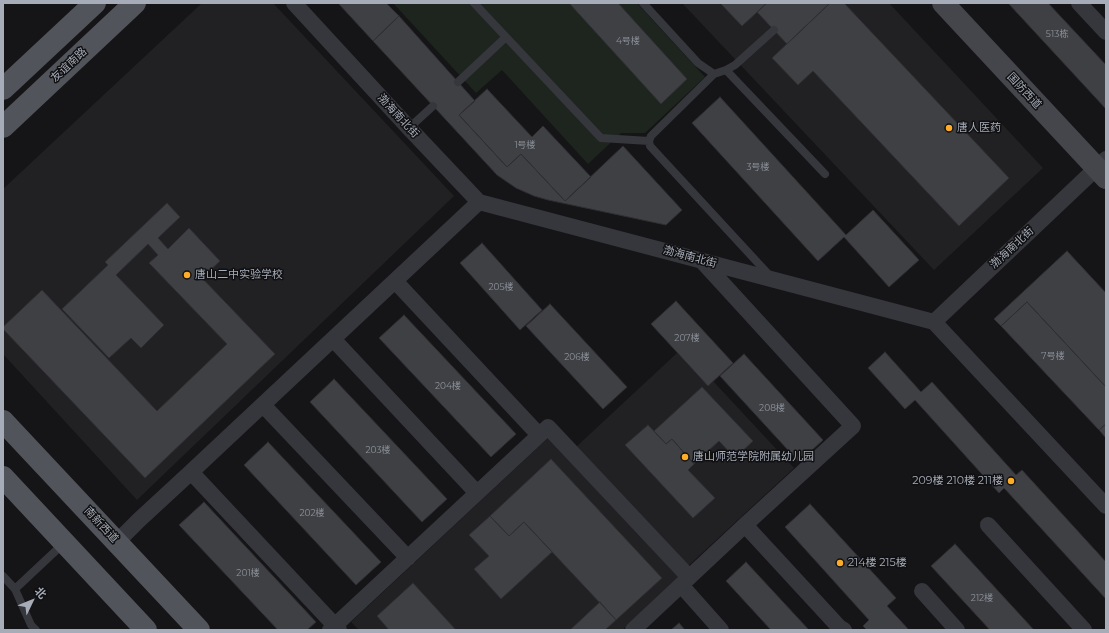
<!DOCTYPE html>
<html>
<head>
<meta charset="utf-8">
<style>
  body { margin:0 }
  #map { position:relative; width:1109px; height:633px; overflow:hidden; background:#151517; font-family:Montserrat,"Noto Sans SC",sans-serif }
  canvas { display:block }
  .frame { position:absolute; inset:0; border:4px solid #a6acb8; pointer-events:none }
  .north { position:absolute; left:12px; top:581px; width:40px; height:40px; -webkit-text-stroke:3px #101012; paint-order:stroke; rotate:47deg; font-size:11px; font-weight:700; line-height:16px; text-align:center; color:#a6acb8 }
  .north::after { content:''; display:block; margin:auto; width:14px; height:18px; background:#a6acb8; clip-path:polygon(50% 0,100% 100%,50% 72%,0 100%) }
</style>
</head>
<body>
<div id="map">
<canvas width="1109" height="633"></canvas>
<div class="frame"></div>
<div class="north">北</div>
</div>
<script>
const c = document.querySelector('canvas').getContext('2d');
c.lineJoin = 'round';
function paint(path, color) {
  c.fillStyle = color;
  c.fill(path, 'evenodd');
}
function toPath(rows) {
  const path = new Path2D();
  for (const r of rows) {
    path.moveTo(r[0], r[1]);
    for (let i = 2; i < r.length; i += 2) path.lineTo(r[i], r[i + 1]);
  }
  return path;
}
function strokePath(path, color, width, dash) {
  c.strokeStyle = color;
  c.lineWidth = width;
  c.lineCap = dash ? 'butt' : 'round';
  c.setLineDash(dash || []);
  c.stroke(path);
}
function write(font, color, halo, rows, align = 'center') {
  c.font = font + ' Montserrat,"Noto Sans SC",sans-serif';
  c.lineWidth = 3;
  c.setLineDash([]);
  c.textBaseline = 'middle';
  c.strokeStyle = halo;
  c.fillStyle = color;
  for (const [text, x, y, turn = 0] of rows) {
    c.save();
    c.translate(x, y);
    c.rotate((+turn || 0) * Math.PI / 180);
    c.textAlign = isNaN(turn) ? turn : align;
    if (halo) c.strokeText(text, 0, 0);
    c.fillText(text, 0, 0);
    c.restore();
  }
}
paint(toPath([
  [202,3,273,3,454,196,137,500,3,354,3,189],
  [682,3,889,3,1043,168,934,270],
  [677,353,708,386,713,381,794,468,687,567,576,447],
  [549,437,680,578,622,630,359,630,351,622]
]), '#212124');
paint(toPath([
  [393,3,637,3,705,77,645,133,621,133,588,164,502,70,476,93]
]), '#1d251e');
const building = toPath([
  [338,3,386,3,399,16,373,41,338,3],
  [569,3,618,3,687,79,661,104,569,3],
  [720,3,767,3,742,26,720,3],
  [767,3,830,3,787,44,757,12,767,3],
  [830,3,844,3,1009,178,959,226,813,71,798,85,772,58,830,3],
  [1008,3,1048,3,1106,65,1106,109,1008,3],
  [399,16,475,101,459,115,507,167,521,154,565,201,623,146,682,210,666,225,548,200,534,196,516,188,497,175,373,41,399,16],
  [487,89,532,137,543,126,591,177,565,201,521,154,507,167,459,115,487,89],
  [720,97,846,235,873,210,919,260,889,287,844,237,818,261,692,123,720,97],
  [167,203,180,217,158,238,168,249,189,228,220,261,202,278,275,354,145,478,3,329,3,327,42,290,157,411,227,344,149,263,158,255,148,244,116,275,164,325,141,348,131,338,109,358,62,309,108,265,105,262,167,203],
  [482,243,542,310,520,330,460,263,482,243],
  [1067,251,1106,293,1106,387,1027,302,1001,326,994,319,1067,251],
  [676,301,733,363,708,386,651,324,676,301],
  [1027,302,1106,387,1106,424,1099,430,1001,326,1027,302],
  [550,304,627,387,603,409,526,326,550,304],
  [404,315,516,434,491,457,379,338,404,315],
  [885,352,921,392,932,382,1016,475,1022,470,1106,562,1106,599,1004,488,999,493,915,400,905,409,868,368,885,352],
  [744,354,823,440,799,462,720,376,744,354],
  [334,379,447,499,422,522,310,402,334,379],
  [702,387,753,441,735,458,719,441,694,464,672,439,666,444,654,431,702,387],
  [1106,424,1106,438,1099,430,1106,424],
  [648,425,666,444,672,439,694,464,688,470,715,498,693,518,625,445,648,425],
  [268,442,381,562,356,585,244,465,268,442],
  [551,459,662,578,616,620,524,522,509,536,490,516,551,459],
  [204,502,316,622,307,630,278,630,179,525,204,502],
  [810,504,896,598,887,606,909,630,867,630,863,626,869,620,785,527,810,504],
  [490,516,509,536,524,522,552,552,501,599,474,569,489,556,469,535,490,516],
  [955,544,1034,630,990,630,931,566,955,544],
  [746,562,809,630,771,630,726,581,746,562],
  [413,583,456,630,389,630,377,616,413,583],
  [600,602,616,620,605,630,570,630,600,602],
  [679,623,685,630,671,630,679,623]
]);
paint(building, '#3f4044');
strokePath(building, '#2f2f33', 1);
strokePath(toPath([
  [474,3,601,138,649,141],
  [643,3,698,63,714,74,726,70,735,65,774,30],
  [726,70,825,174],
  [714,74,651,136,649,141,650,146,770,276],
  [458,82,506,37],
  [409,128,433,106],
  [3,576,15,589,31,625,36,630],
  [15,589,64,543]
]), '#36373c', 8);
strokePath(toPath([
  [294,3,409,128,479,202,934,322],
  [1079,3,1106,32],
  [395,281,539,435],
  [934,322,1106,506],
  [934,322,1106,159],
  [333,339,477,493],
  [263,405,408,558],
  [191,472,339,630],
  [745,525,839,627,844,630],
  [988,525,1084,630],
  [117,542,139,520,191,472,479,202],
  [681,585,721,630],
  [922,591,957,630],
  [330,630,548,427,689,577],
  [633,630,745,525,853,426,702,261]
]), '#36373c', 16);
strokePath(toPath([
  [943,3,1106,178]
]), '#44464c', 22);
strokePath(toPath([
  [3,89,95,3],
  [3,127,135,3],
  [3,421,199,630],
  [3,477,146,630]
]), '#52545b', 22);
for (const [x, y, r, color] of [
  [949,128,4,"#fdac27"],
  [187,275,4,"#fdac27"],
  [685,457,4,"#fdac27"],
  [1011,481,4,"#fdac27"],
  [840,563,4,"#fdac27"]
]) {
  const dot = new Path2D();
  dot.arc(x, y, r, 0, 2 * Math.PI);
  c.fillStyle = color;
  c.fill(dot);
  strokePath(dot, '#101012', 1.5);
}
write('9px', '#8c919b', null, [
  ["513栋",1057,34],
  ["4号楼",628,41],
  ["1号楼",525,145],
  ["3号楼",758,167],
  ["205楼",501,287],
  ["207楼",687,338],
  ["7号楼",1053,356],
  ["206楼",577,357],
  ["204楼",448,386],
  ["208楼",772,408],
  ["203楼",378,450],
  ["202楼",312,513],
  ["201楼",248,573],
  ["212楼",982,598]
]);
write('11px', '#a6acb8', '#101012', [
  ["友谊南路",69,65,-43],
  ["国防西道",1024,91,47],
  ["渤海南北街",398,116,47],
  ["渤海南北街",1012,248,-43],
  ["渤海南北街",690,257,15],
  ["南新西道",101,525,47]
]);
write('11px', '#a6acb8', '#101012', [
  ["唐人医药",957,128],
  ["唐山二中实验学校",195,275],
  ["唐山师范学院附属幼儿园",693,457],
  ["209楼 210楼 211楼",1003,481,"right"],
  ["214楼 215楼",848,563]
], 'left');
</script>
</body>
</html>
